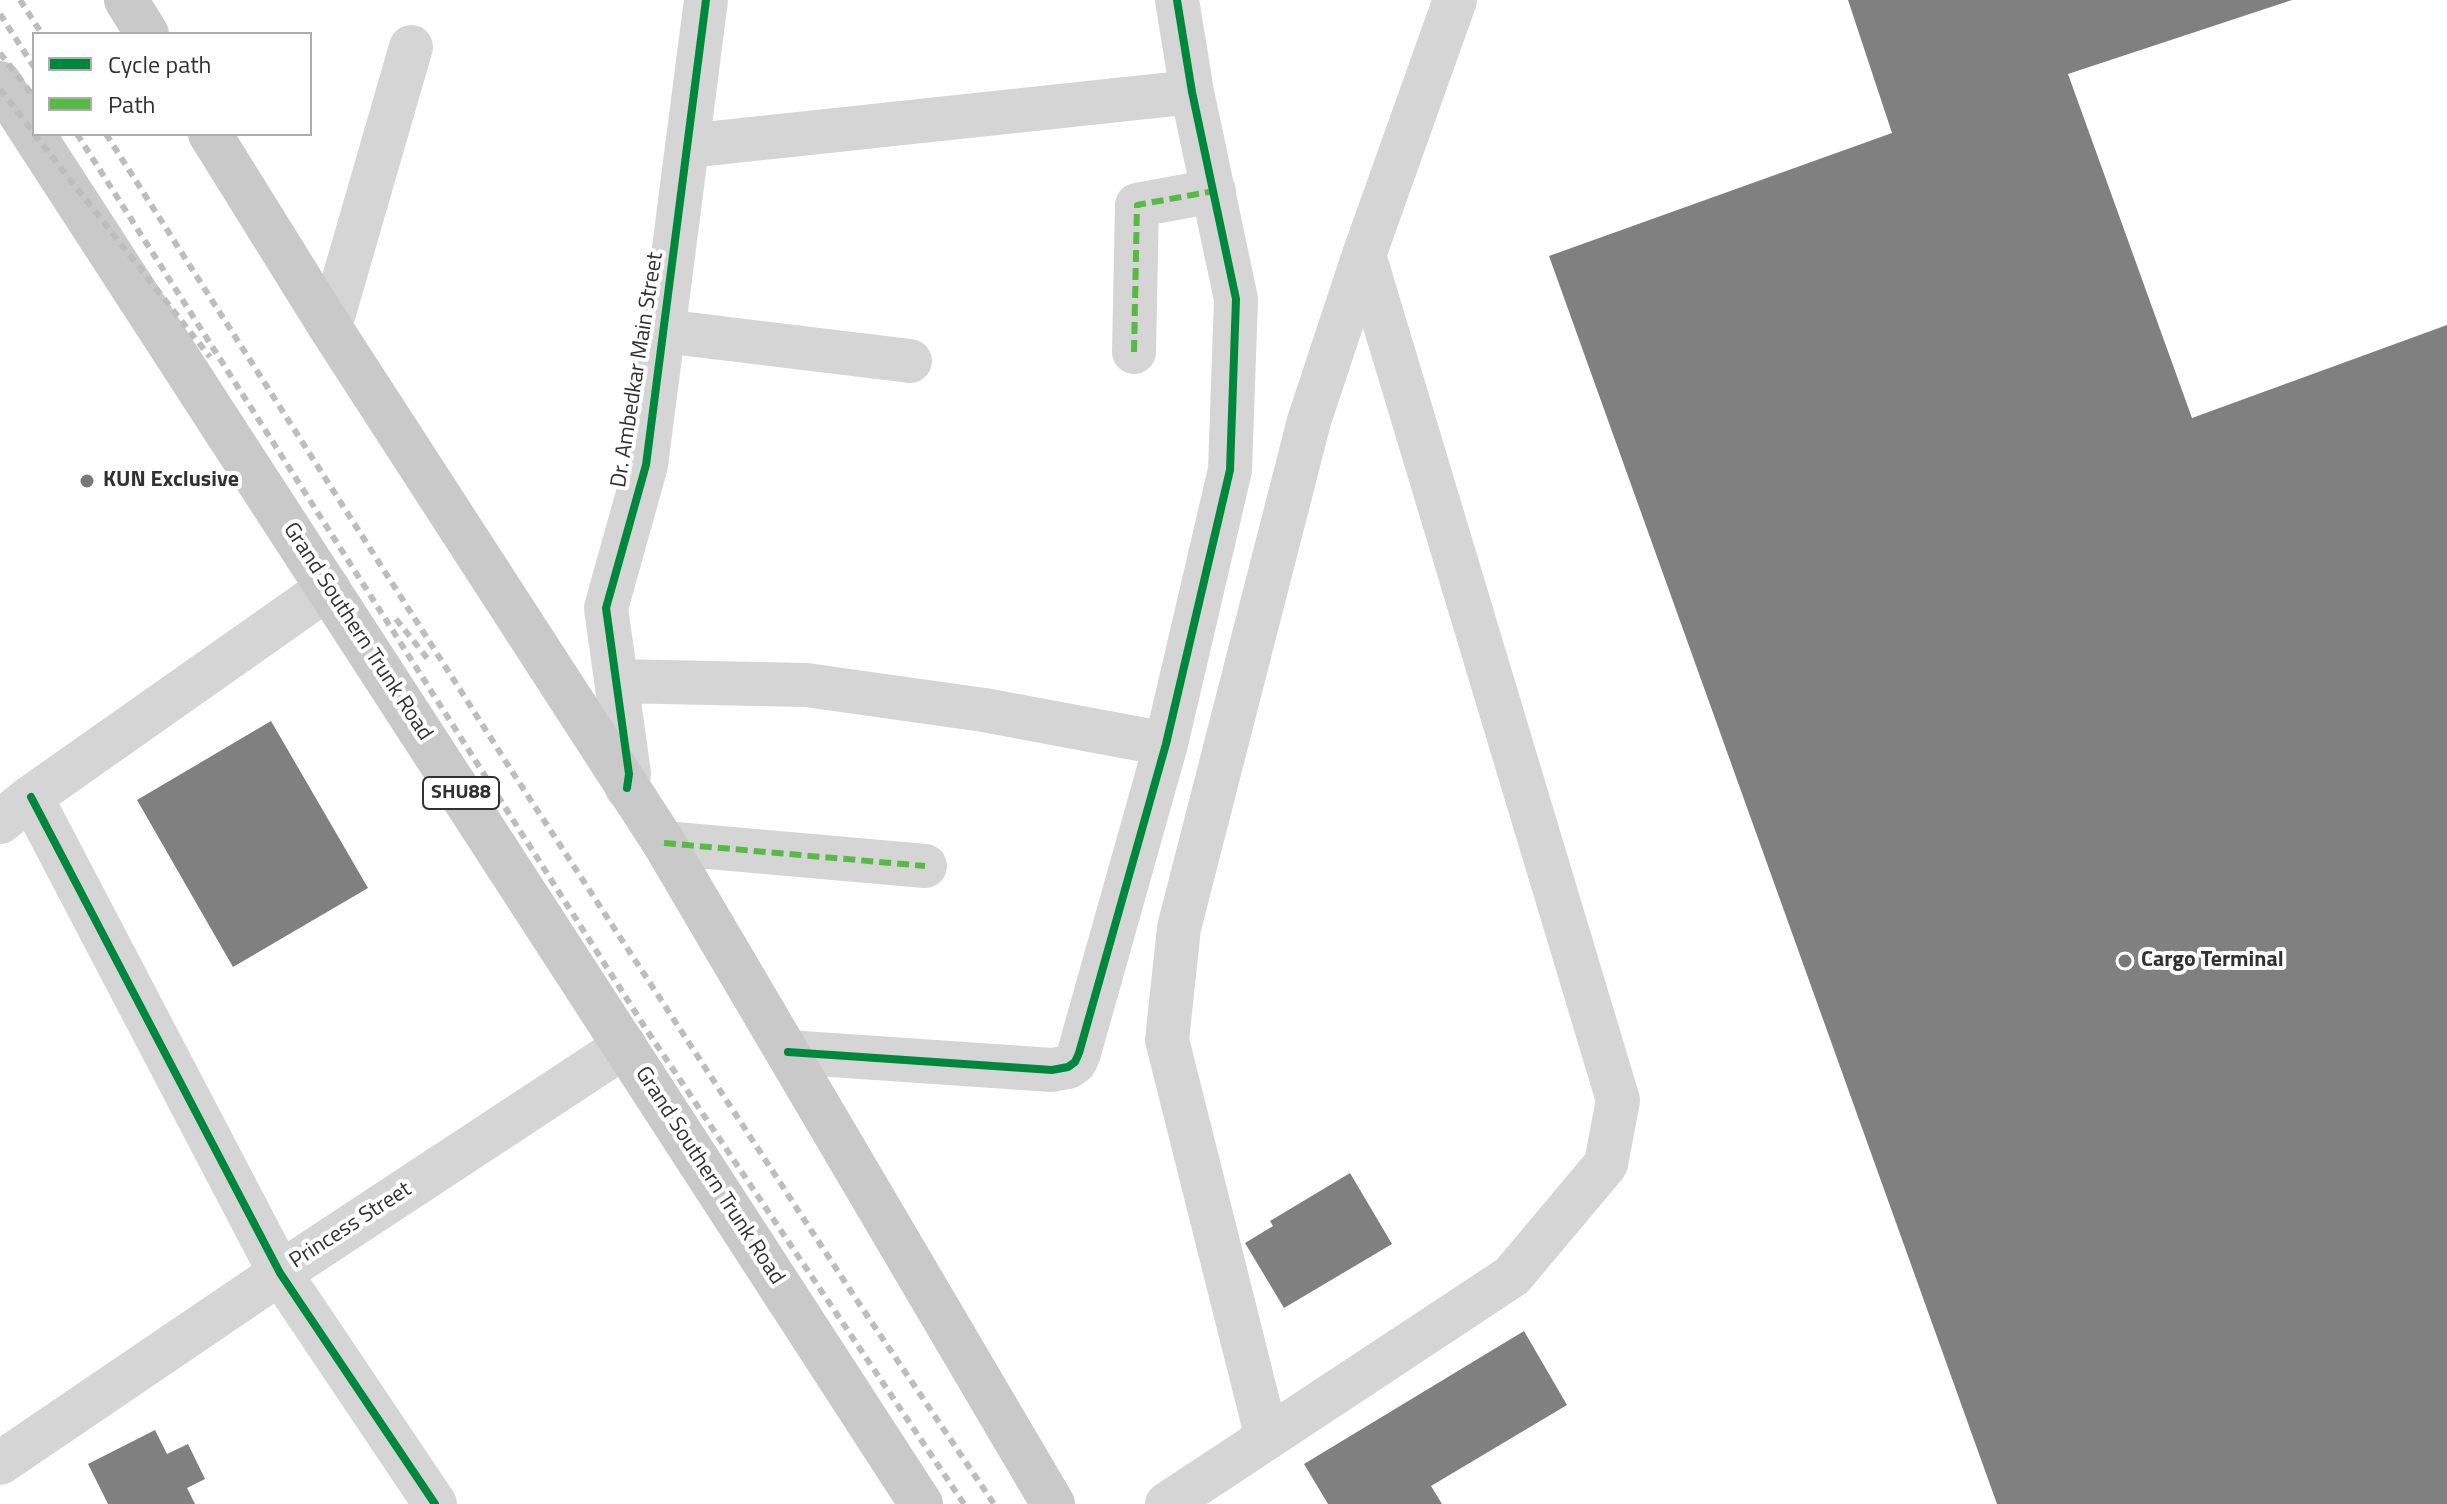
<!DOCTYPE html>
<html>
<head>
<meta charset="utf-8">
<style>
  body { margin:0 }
  #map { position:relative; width:2447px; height:1504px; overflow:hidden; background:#fff; font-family:"Titillium Web",sans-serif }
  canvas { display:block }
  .legend { position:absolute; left:32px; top:32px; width:280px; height:104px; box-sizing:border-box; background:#fff; border:2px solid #adadad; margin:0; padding:10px 14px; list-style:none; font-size:24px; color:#313131 }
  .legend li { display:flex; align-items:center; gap:16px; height:40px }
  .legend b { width:40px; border:2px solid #adadad }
</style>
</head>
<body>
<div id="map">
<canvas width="2447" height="1504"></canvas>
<ul class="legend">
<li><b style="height:10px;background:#00873e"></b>Cycle path</li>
<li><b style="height:10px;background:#58b947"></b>Path</li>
</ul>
</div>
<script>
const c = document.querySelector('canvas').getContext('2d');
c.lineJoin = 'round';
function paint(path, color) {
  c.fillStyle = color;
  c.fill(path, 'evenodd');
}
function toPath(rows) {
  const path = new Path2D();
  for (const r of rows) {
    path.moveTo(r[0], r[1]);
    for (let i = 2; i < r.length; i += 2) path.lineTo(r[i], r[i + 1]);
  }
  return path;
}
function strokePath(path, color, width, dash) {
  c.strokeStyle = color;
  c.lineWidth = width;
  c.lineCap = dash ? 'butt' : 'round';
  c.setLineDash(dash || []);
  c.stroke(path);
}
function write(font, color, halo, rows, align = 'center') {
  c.font = font + ' "Titillium Web",sans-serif';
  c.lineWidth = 8;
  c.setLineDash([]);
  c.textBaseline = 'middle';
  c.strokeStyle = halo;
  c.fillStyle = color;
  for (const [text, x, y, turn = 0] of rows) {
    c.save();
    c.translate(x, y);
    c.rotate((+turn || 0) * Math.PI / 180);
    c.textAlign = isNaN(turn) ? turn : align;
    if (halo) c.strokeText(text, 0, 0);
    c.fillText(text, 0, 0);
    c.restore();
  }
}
paint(toPath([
  [1848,0,2292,0,2068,74,2192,418,2447,325,2447,1504,1997,1504,1549,256,1892,133],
  [271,721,368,888,233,967,137,800],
  [1350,1173,1392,1244,1284,1308,1245,1243,1273,1226,1270,1221],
  [1524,1331,1567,1405,1431,1486,1442,1504,1328,1504,1304,1464],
  [155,1430,167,1454,188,1444,205,1479,187,1488,195,1504,108,1504,88,1464]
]), '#808080');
strokePath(toPath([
  [687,146,1192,92],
  [330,327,411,47],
  [663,331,910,361],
  [1134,352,1137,205,1214,191],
  [616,681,806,685,984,710,1166,744],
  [627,788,629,774,606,608,646,465,706,0],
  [31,797,280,1273,435,1504],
  [0,822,31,797,328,588],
  [664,843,925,866],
  [788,1052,1052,1070,1068,1067,1075,1062,1079,1053,1166,744,1230,470,1236,299,1192,92,1177,0],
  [1267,1438,1167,1040,1179,928,1309,421,1364,255,1455,0],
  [0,1463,280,1273,625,1046],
  [1167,1504,1512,1276,1606,1164,1618,1100,1364,255]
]), '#d5d5d5', 44);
strokePath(toPath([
  [126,0,147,34],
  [0,83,921,1504],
  [210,134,330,327,664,843,1053,1504]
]), '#c9c9c9', 44);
strokePath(toPath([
  [20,0,42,34],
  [0,14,34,67],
  [0,53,34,97],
  [0,89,34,133],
  [34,134,210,357],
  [77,134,646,1029,964,1504],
  [106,134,515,776,854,1296,994,1504],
  [396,619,431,663]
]), '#bdbdbd', 6, [8, 6]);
strokePath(toPath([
  [1134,352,1137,205,1214,191],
  [664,843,925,866]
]), '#58b947', 6, [12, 6]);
strokePath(toPath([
  [627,788,629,774,606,608,646,465,706,0],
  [31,797,280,1273,435,1504],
  [788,1052,1052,1070,1068,1067,1075,1062,1079,1053,1166,744,1230,470,1236,299,1192,92,1177,0]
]), '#00873e', 8);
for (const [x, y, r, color] of [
  [87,481,8,"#797979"],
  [2125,961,8,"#797979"]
]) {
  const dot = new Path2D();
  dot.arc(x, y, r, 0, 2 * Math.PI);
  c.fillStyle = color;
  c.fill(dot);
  strokePath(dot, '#fff', 3);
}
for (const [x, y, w] of [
  [461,793,76]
]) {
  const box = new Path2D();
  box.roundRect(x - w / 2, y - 16, w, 32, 6);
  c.fillStyle = '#fff';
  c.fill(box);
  strokePath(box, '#313131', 2);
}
write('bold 20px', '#313131', null, [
  ["SHU88",461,793]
]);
write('22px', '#313131', '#fff', [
  ["Dr. Ambedkar Main Street",638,370,-81],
  ["Grand Southern Trunk Road",357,632,57],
  ["Grand Southern Trunk Road",709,1176,57],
  ["Princess Street",351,1226,-33]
]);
write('bold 22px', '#313131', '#fff', [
  ["KUN Exclusive",103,481],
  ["Cargo Terminal",2141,961]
], 'left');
</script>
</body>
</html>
